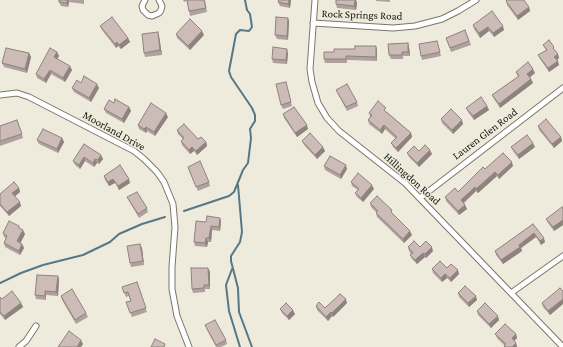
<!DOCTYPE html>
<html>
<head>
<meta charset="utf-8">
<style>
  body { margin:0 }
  canvas { display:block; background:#efebdc }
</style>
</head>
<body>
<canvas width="563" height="347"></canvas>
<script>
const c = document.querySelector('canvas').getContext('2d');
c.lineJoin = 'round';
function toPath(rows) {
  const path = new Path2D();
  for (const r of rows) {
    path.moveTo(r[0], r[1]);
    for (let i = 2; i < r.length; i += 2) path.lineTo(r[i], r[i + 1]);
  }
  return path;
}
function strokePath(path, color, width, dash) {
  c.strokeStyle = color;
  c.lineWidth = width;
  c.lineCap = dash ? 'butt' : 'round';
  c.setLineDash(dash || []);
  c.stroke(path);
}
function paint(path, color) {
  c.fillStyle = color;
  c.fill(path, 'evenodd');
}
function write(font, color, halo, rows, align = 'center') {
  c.font = font + ' "Crimson Pro",serif';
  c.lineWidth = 3;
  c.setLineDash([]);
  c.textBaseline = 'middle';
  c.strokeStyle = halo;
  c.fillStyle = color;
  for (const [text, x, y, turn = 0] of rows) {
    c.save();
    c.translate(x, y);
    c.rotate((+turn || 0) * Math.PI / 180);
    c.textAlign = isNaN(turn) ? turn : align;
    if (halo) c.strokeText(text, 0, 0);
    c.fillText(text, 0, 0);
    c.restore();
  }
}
strokePath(toPath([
  [238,185,242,232,240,242,231,256,231,261,238,288,239,312,252,347],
  [184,211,229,196,234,192,243,170,248,163,251,138,250,129,255,121,255,115,252,108,231,77,229,71,236,34,240,30,249,31,252,27,250,14,247,10,245,0],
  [232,269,226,285,229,311,240,347],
  [0,283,21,273,43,265,83,255,110,242,119,234,142,224,165,217]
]), '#567886', 2);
const minor = toPath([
  [145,0,142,6,143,10,148,15,152,16,159,13,161,10,162,6,159,0],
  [315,0,310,69,312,82,318,103,327,118,339,131,405,183,563,347],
  [313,23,393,28,415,26,442,19,458,11,476,0],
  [0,95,17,93,29,97,134,151,144,159,157,172,164,182,173,204,175,227,172,267,172,289,177,316,189,347],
  [420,198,563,88],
  [511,293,563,256],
  [19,347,26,341,36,326]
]);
strokePath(minor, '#7a7769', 7);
strokePath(minor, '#fff', 5);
paint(toPath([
  [59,0,84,0,84,4,69,2,68,7,61,6,59,2],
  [183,0,205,0,207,12,190,16,187,1,184,2],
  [291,0,290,8,280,6,278,2],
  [376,0,390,0,390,2,376,1],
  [506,1,529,7,530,11,518,20,507,5],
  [357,3,356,10,337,8,336,4],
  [288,18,289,22,288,40,277,39,275,35],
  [473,25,504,30,494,37,489,31,480,38,474,29],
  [100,26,128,38,130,42,121,49,118,46,116,48,102,30],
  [465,30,471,45,451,52,446,38],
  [176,34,204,35,190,50,177,38],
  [159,36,162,55,145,57,144,53],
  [437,41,441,56,422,60,421,56],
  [543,45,556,51,559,58,557,60,559,65,549,72,540,59,538,55,546,50],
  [409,47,410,56,403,56,403,59,391,59,389,55],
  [377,50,377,61,347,60,347,63,325,63,324,59],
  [57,52,59,56,57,59,72,70,65,82,51,74,46,83,37,78,36,74],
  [29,53,31,57,27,73,4,67,2,63],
  [288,53,287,64,273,63,272,59],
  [516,72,535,73,530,77,533,83,500,108,494,99,492,95,518,77],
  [81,83,99,88,91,102,74,92,72,88],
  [287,86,292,106,283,109,281,105],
  [336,90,357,102,358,106,347,111,338,94],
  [114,103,129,107,131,111,124,123,106,113,104,109],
  [487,106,489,110,474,120,468,112,466,108],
  [387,112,411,133,412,137,398,152,393,147,391,143,396,139,385,129,382,134,369,124,368,120,370,117,369,113],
  [283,114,308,129,297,137,284,118],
  [168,117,155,136,147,131,146,133,139,129,138,125],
  [441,119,463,124,453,134,442,123],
  [17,120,23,138,0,146,0,126],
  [538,126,561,137,562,141,554,148,539,130],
  [177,130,206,142,207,146,197,155,194,151,190,154,182,145,181,141,183,139,178,134],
  [62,138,64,142,58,153,39,144,37,140],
  [302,141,325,151,317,159,304,145],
  [84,144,103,159,99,164,97,163,94,167,85,161,80,169,75,165,73,161],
  [511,147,535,147,519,159,513,151],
  [419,151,432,154,419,167,409,157,407,153],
  [324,166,347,169,341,179,325,170],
  [513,166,499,179,497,176,478,193,476,191,464,203,467,209,459,215,446,201,445,197,458,192,485,169],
  [189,171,209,182,210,186,198,191],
  [104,176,130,183,119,190,115,183,109,186,105,180],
  [351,182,374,189,363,202,357,197,355,193,358,190,352,186],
  [19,188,20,192,15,196,21,206,9,216,0,206,0,194],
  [127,197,147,208,148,212,139,218,129,201],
  [370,203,393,214,412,235,404,243,377,217,376,213,376,212,371,207],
  [563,209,563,225,554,231,548,223,546,219],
  [220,218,221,222,220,231,212,230,211,242,208,242,207,247,195,246,194,242],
  [533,224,545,242,541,245,536,237,521,248,522,251,503,264,496,255,495,251],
  [20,229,25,234,20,243,22,244,24,248,20,255,5,247,4,243,6,238,4,237,3,233],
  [408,247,420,247,433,251,426,258,425,257,417,264,412,259,410,255,411,254,409,251],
  [142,248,144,265,131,267,130,263],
  [208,268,210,272,210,289,205,289,205,292,193,293,192,289],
  [447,268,459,274,451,282,447,278,442,282,433,273,432,269],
  [58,276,59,280,58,296,46,295,46,300,36,299,35,295],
  [137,282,147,312,132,317,126,302,131,301,129,296,126,297,122,287],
  [563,291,563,304,550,315,543,307,542,303],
  [458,293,477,300,469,307,459,297],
  [61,296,86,313,88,317,76,324,62,300],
  [0,297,2,299,21,303,23,307,5,320,0,314],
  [347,303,333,317,332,316,328,321,317,310,316,306,325,308],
  [280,309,295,314,289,320,282,313],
  [477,311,499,320,491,328,478,315],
  [205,325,226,340,227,344,221,347,216,347,207,330],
  [495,334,516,334,517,338,514,341,516,343,517,347,504,347,505,346,497,338]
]), '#afa19d');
paint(toPath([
  [67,0,68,0,69,2,68,7,67,3],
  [289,0,291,0,290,8,288,4],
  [355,0,356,0,357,3,356,10,354,6],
  [529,7,530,11,518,20,517,16],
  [288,18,289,22,288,40,287,36],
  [503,26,504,30,494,37,493,33],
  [488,27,489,31,480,38,479,33],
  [202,31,204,35,190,50,188,46],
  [158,32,159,36,162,55,160,50],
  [128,38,130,42,121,49,119,45],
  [117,42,118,46,116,48,115,44],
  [408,43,409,47,410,56,408,52],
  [376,46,377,50,377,61,376,57],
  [287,49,288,53,287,64,286,60],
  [57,52,59,56,56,61,54,57],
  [29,53,31,57,27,73,25,69],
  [558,54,559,58,556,61,554,57],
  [558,61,559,65,549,72,548,68],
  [70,66,72,70,65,82,63,78],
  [533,69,535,73,529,78,527,74],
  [50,70,51,74,46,83,44,79],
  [531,79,533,83,500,108,499,104],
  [97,84,99,88,91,102,89,98],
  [487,106,489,110,474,120,473,116],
  [129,107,131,111,124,123,122,119],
  [166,113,168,117,155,136,154,132],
  [462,120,463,124,453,134,452,130],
  [307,125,308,129,297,137,295,133],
  [384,125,385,129,382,134,380,130],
  [146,127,147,131,146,133,144,129],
  [411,133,412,137,398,152,396,148],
  [561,137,562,141,554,148,552,144],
  [62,138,64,142,58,153,57,149],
  [206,142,207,146,197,155,196,151],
  [533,143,535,147,519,159,518,155],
  [192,147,194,151,190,154,189,150],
  [323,147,325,151,317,159,315,155],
  [430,150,432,154,419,167,417,163],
  [101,155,103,159,99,164,98,160],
  [84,157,85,161,80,169,79,165],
  [95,159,97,163,94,167,93,163],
  [512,162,513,166,499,179,498,175],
  [346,165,347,169,341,179,340,175],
  [495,172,497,176,478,193,476,189],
  [113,179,115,183,109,186,108,182],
  [129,179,130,183,119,190,118,186],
  [372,185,374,189,363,202,361,198],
  [475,187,476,191,462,204,461,200],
  [19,188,20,192,14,197,12,193],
  [20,202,21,206,9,216,7,212],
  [465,205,467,209,459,215,458,211],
  [220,218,221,222,220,231,219,227],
  [563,220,563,225,554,231,553,227],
  [211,226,212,230,211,242,209,238],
  [23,230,25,234,19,246,17,241],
  [410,231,412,235,404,243,403,239],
  [534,233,536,237,521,248,522,251,503,264,501,260,519,245],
  [206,238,208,242,207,247,205,243],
  [544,238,545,242,541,245,540,241],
  [22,244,24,248,20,255,19,251],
  [140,244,142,248,144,265,143,261],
  [432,247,433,251,426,258,425,254],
  [423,253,425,257,417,264,415,260],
  [208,268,210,272,210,289,209,285],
  [458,270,459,274,451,282,450,278],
  [445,274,447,278,442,282,441,278],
  [58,276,59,280,58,296,56,292],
  [45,291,46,295,46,300,45,296],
  [476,296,477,300,469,307,468,303],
  [346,299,347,303,333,317,332,313],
  [563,299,563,304,550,315,548,311],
  [21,303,23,307,5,320,4,316],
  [293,310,295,314,289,320,287,316],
  [331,312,332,316,328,321,326,317],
  [498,316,499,320,491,328,489,324],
  [516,334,517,338,513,342,512,338],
  [81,340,83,344,81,347,77,347],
  [516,343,517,347,512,347]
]), '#8f837f');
const building = toPath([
  [59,0,67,0,67,3,59,2,59,0],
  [187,0,204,0,206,8,189,11,187,0],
  [279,0,289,0,288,4,278,2,279,0],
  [336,0,355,0,354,6,336,4,336,0],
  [507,0,524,0,529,7,517,16,506,1,507,0],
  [492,11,503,26,493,33,488,27,479,33,473,25,492,11],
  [112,17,128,38,119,45,117,42,115,44,100,26,112,17],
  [276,17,288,18,287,36,275,35,276,17],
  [190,19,202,31,188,46,176,34,190,19],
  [465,30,469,41,450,48,446,38,465,30],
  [158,32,160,50,144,53,142,34,158,32],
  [549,40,554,47,553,48,558,54,554,57,558,61,548,68,538,55,547,50,543,45,549,40],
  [437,41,440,52,421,56,419,44,437,41],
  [408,43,408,52,402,52,402,55,389,55,388,44,408,43],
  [355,46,376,46,376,57,346,56,346,59,324,59,324,52,334,52,334,49,355,49,355,46],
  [273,47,287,49,286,60,272,59,273,47],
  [6,48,29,53,25,69,2,63,6,48],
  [50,48,57,52,54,57,70,66,63,78,50,70,44,79,36,74,50,48],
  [528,62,533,69,527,74,531,79,499,104,492,95,519,76,516,72,528,62],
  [84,76,97,84,89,98,72,88,77,80,81,83,84,76],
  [286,82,291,102,281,105,276,84,286,82],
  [347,84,357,102,346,107,336,90,347,84],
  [481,97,487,106,473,116,466,108,481,97],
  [115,99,129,107,122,119,104,109,109,100,114,103,115,99],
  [378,101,386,108,384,110,411,133,396,148,391,143,397,137,384,125,380,130,368,120,372,115,369,113,378,101],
  [151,103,166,113,154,132,146,127,144,129,138,125,151,103],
  [294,107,307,125,295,133,283,114,294,107],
  [451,109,462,120,452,130,441,119,451,109],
  [546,119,561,137,552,144,538,126,546,119],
  [17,120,22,134,0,141,0,126,17,120],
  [184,124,198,139,201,137,206,142,196,151,192,147,189,150,181,141,184,138,177,130,184,124],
  [43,129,62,138,57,149,37,140,43,129],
  [310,133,323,147,315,155,302,141,310,133],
  [527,135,533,143,518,155,511,147,527,135],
  [84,144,101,155,98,160,95,159,93,163,84,157,79,165,73,161,84,144],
  [425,145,430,150,417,163,407,153,414,146,419,151,425,145],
  [503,153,512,162,498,175,495,172,476,189,475,187,461,200,465,205,458,211,445,197,455,188,458,192,483,167,485,169,503,153],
  [330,156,346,165,340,175,324,166,330,156],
  [200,161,209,182,196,187,188,167,200,161],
  [120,165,129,179,118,186,113,179,108,182,104,176,120,165],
  [358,173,372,185,361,198,355,193,359,189,351,182,358,173],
  [14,182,19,188,12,193,20,202,7,212,0,204,0,194,14,182],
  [137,192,147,208,138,214,127,197,137,192],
  [377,196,392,210,391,212,410,231,403,239,376,213,378,211,370,203,377,196],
  [562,207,563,209,563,220,553,227,546,219,562,207],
  [207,216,220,218,219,227,211,226,209,238,206,238,205,243,194,242,196,221,206,222,207,216],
  [9,221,19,226,19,228,23,230,17,241,22,244,19,251,4,243,7,236,3,233,9,221],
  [533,224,544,238,540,241,534,233,519,245,520,247,501,260,495,251,533,224],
  [414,241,420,247,426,241,432,247,425,254,423,253,415,260,410,255,413,253,408,247,414,241],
  [140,244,143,261,130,263,127,246,140,244],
  [440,261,447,268,451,264,458,270,450,278,445,274,441,278,432,269,440,261],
  [191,268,208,268,209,285,204,285,204,288,192,289,191,268],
  [37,275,58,276,56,292,45,291,45,296,35,295,37,275],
  [137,282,146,308,130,313,126,302,131,301,128,292,124,293,122,287,137,282],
  [465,286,476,296,468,303,458,293,465,286],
  [560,288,563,291,563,299,548,311,542,303,560,288],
  [72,289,86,313,75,320,61,296,72,289],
  [12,291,21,303,4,316,0,312,0,297,2,299,12,291],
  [340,294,346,299,332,313,331,312,326,317,316,306,319,302,325,308,340,294],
  [286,303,293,310,287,316,280,309,286,303],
  [485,303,498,316,489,324,477,311,485,303],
  [215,320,226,340,216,345,205,325,215,320],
  [505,324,516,334,512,338,516,343,512,347,505,347,504,346,506,344,495,334,505,324],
  [69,331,81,340,77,347,58,347,69,331],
  [155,339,165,344,164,347,151,347,155,339]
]);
paint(building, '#ccbbb6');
strokePath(building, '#8f837f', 1);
write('11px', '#15140f', '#efebdc', [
  ["Rock Springs Road",362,15,2],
  ["Moorland Drive",114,131,29],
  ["Lauren Glen Road",485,134,-37],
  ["Hillingdon Road",412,179,42]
]);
</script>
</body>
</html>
